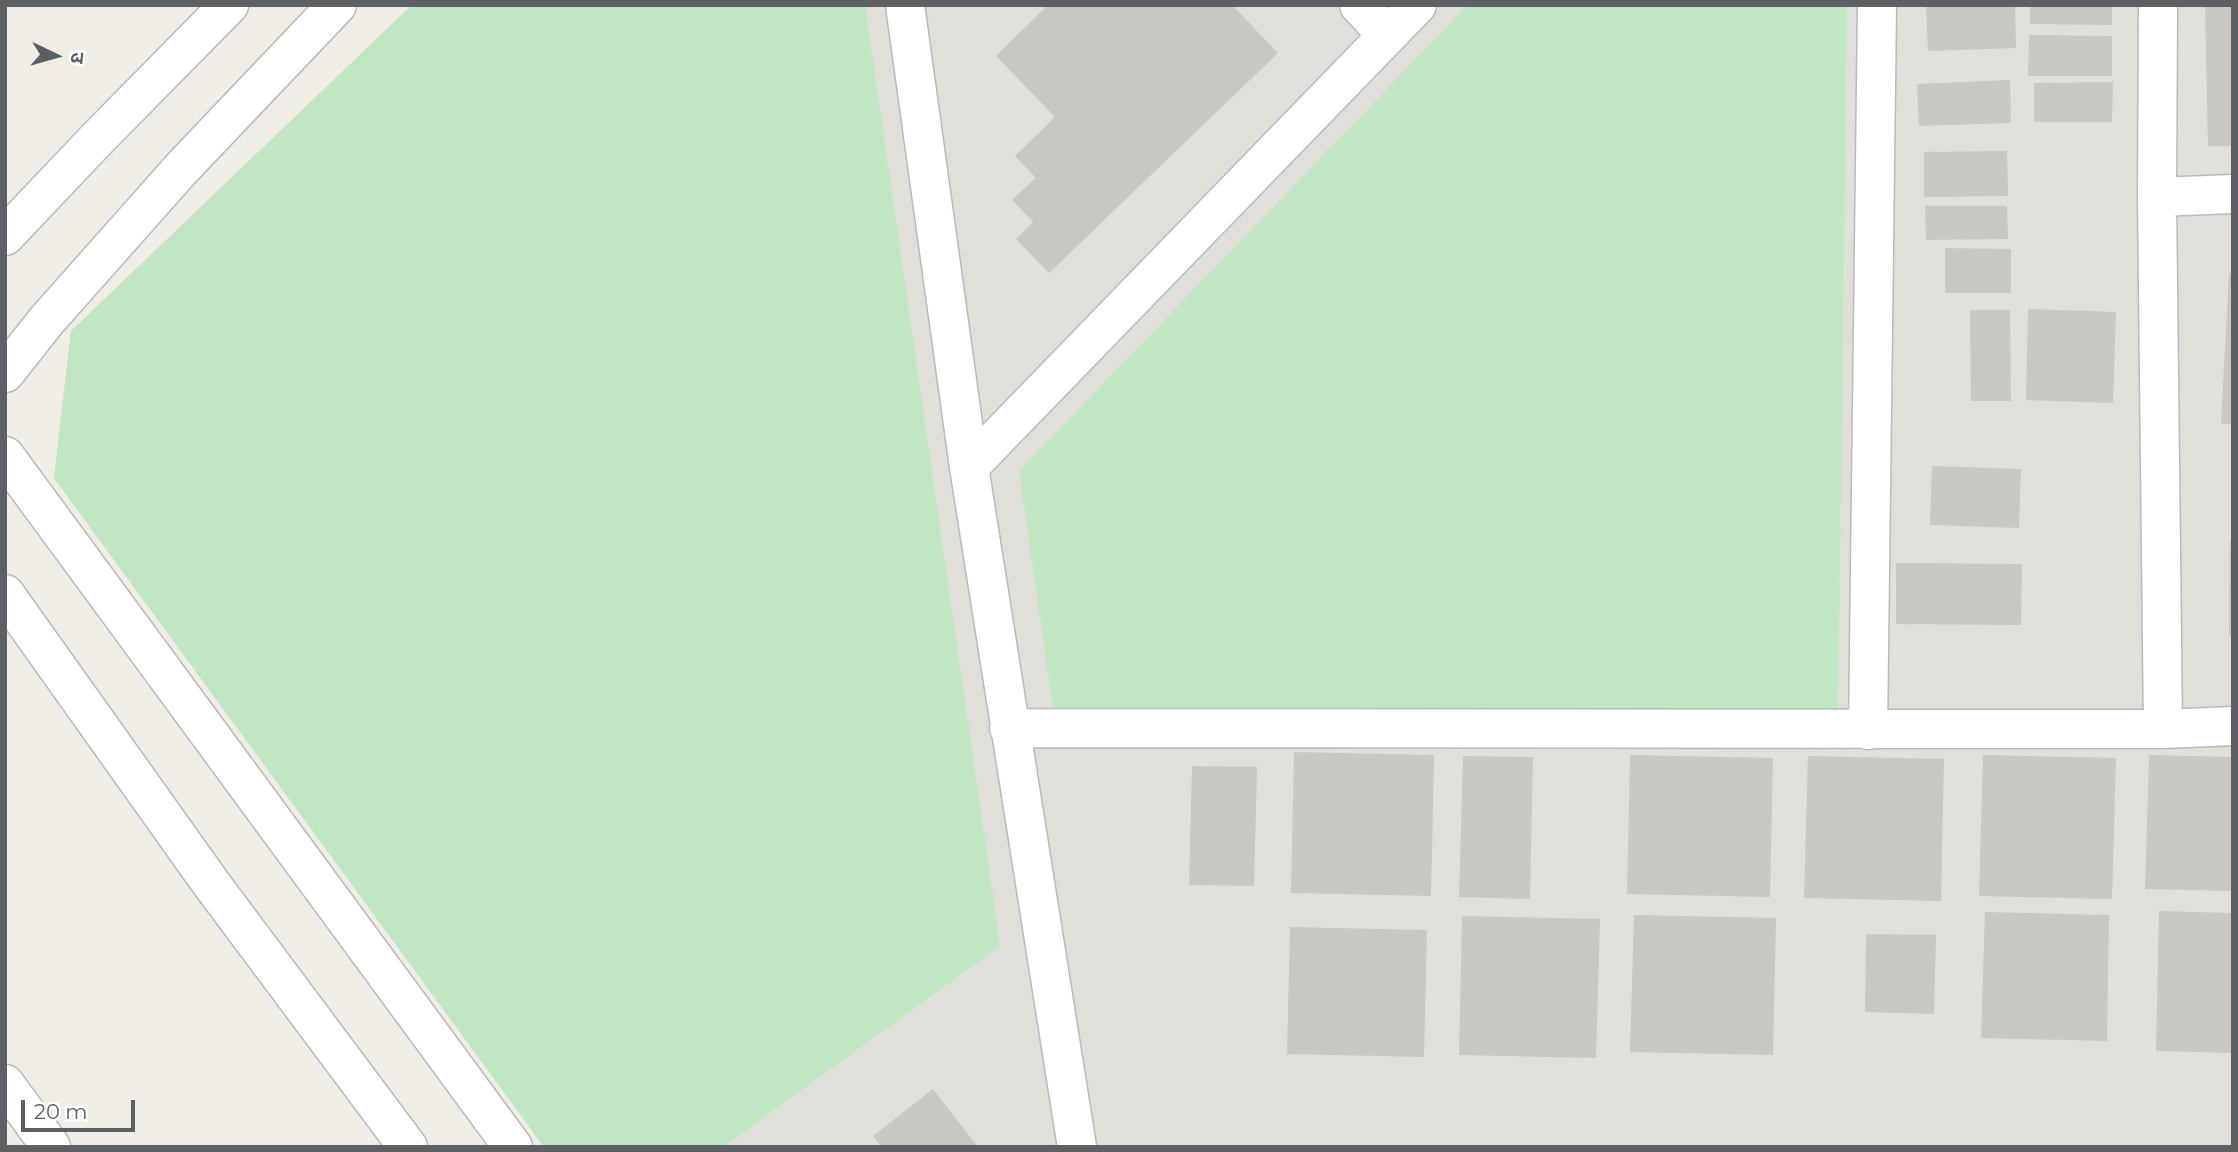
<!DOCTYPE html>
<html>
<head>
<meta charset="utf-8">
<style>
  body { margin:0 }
  #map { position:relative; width:2238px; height:1152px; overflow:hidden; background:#efede5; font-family:Montserrat,"Noto Sans Devanagari",sans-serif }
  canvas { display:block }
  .frame { position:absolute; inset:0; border:7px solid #5c6065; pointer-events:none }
  .north { position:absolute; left:21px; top:21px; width:70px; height:70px; -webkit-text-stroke:5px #fff; paint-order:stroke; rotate:95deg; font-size:19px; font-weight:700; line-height:28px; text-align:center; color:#5c6065 }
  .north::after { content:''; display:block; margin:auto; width:24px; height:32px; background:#5c6065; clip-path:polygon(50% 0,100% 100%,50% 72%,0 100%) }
  .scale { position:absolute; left:21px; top:1100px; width:114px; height:32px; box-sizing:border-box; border:4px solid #5c6065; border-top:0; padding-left:9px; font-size:21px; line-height:24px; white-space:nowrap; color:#5c6065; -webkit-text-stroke:5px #fff; paint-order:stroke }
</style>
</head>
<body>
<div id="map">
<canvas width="2238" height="1152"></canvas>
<div class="frame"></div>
<div class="north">उ</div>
<div class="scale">20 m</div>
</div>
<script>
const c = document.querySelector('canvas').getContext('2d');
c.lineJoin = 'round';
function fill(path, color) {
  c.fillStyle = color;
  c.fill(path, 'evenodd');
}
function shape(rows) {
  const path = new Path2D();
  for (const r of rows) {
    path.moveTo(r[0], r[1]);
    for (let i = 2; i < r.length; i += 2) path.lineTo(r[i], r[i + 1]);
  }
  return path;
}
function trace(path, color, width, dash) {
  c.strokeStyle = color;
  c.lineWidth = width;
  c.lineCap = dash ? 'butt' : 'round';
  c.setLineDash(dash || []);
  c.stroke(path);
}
const industrial = shape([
  [412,5,2233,5,2233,1147,544,1147,54,478,71,331]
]);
const green = shape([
  [412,5,865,5,1000,946,723,1147,544,1147,54,478,71,331],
  [1468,5,1847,5,1838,710,1053,709,1019,471]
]);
const building = shape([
  [1048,5,1232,5,1278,53,1049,273,1016,239,1033,222,1012,200,1036,178,1015,156,1055,117,996,56],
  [1926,5,2015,5,2016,48,1928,51],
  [2030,5,2112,5,2112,25,2030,24],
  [2205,5,2233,5,2233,146,2208,146],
  [2029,35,2112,36,2112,76,2028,76],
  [2010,80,2011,123,1919,126,1917,84],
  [2113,82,2112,122,2034,122,2034,83],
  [2007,151,2008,196,1924,197,1924,152],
  [1925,206,2007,206,2008,239,1926,240],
  [1945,248,2011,249,2011,293,1945,293],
  [2229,273,2233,274,2233,424,2221,424],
  [2028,309,2116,312,2113,403,2026,400],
  [1970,310,2010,310,2011,401,1971,401],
  [1932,466,2021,469,2019,528,1930,525],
  [2230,540,2233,540,2233,635,2229,635],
  [1896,563,2022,564,2021,625,1896,624],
  [1294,752,1434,755,1431,896,1291,893],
  [1630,755,1773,758,1770,897,1627,894],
  [1983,755,2116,758,2112,899,1979,896],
  [2149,755,2233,757,2233,891,2145,889],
  [1463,756,1533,757,1530,899,1459,897],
  [1808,756,1944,759,1941,901,1804,898],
  [1192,766,1257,767,1254,886,1189,885],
  [2159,911,2233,913,2233,1053,2156,1051],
  [1985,912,2109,915,2107,1041,1981,1038],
  [1634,915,1776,918,1773,1055,1630,1052],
  [1462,916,1600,919,1596,1058,1459,1055],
  [1290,927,1427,930,1424,1057,1287,1054],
  [1866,934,1936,935,1934,1014,1865,1012],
  [933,1089,978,1147,882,1147,873,1136]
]);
const minor = shape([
  [905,5,969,467,1077,1147],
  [1359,5,1387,35],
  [2158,5,2157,197,2163,729],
  [2157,197,2233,194],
  [5,236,96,140,229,5],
  [5,373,47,320,181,169,337,5],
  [5,456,513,1147],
  [969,467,1417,5],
  [5,594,210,882,408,1147],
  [1009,728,2163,729,2233,726],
  [1868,730,1877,5],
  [5,1084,51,1147]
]);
fill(industrial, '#e0dfd9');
fill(green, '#c1e6c2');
fill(building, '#cac8c2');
trace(minor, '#b7babf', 41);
trace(minor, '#fff', 38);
</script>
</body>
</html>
